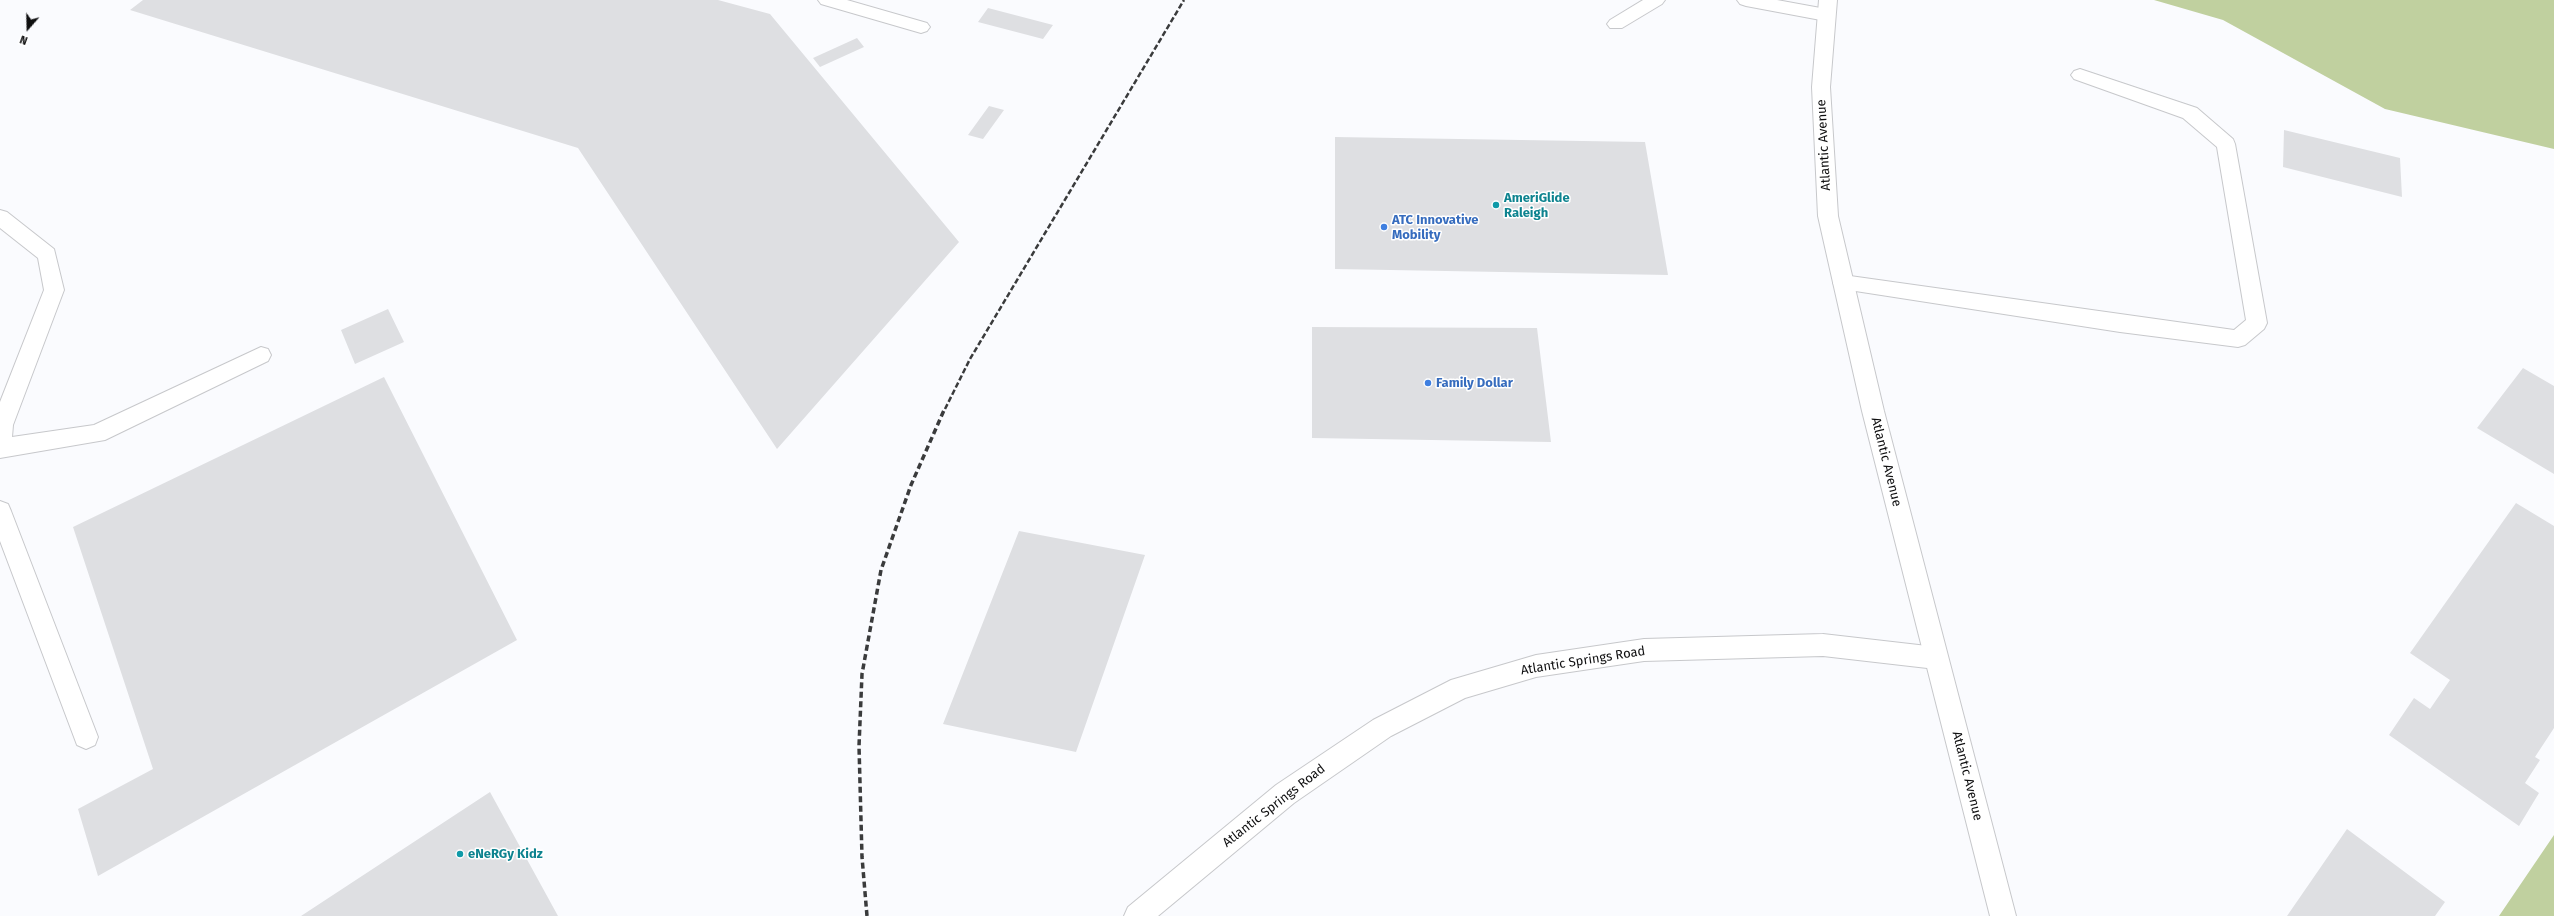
<!DOCTYPE html>
<html>
<head>
<meta charset="utf-8">
<style>
  body { margin:0 }
  #map { position:relative; width:2554px; height:916px; overflow:hidden; background:#fafbfe; font-family:"Fira Sans",sans-serif }
  canvas { display:block }
  .north { position:absolute; left:8px; top:8px; width:40px; height:40px; -webkit-text-stroke:3px #fff; paint-order:stroke; rotate:200deg; font-size:11px; font-weight:700; line-height:16px; text-align:center; color:#0f0f10 }
  .north::after { content:''; display:block; margin:auto; width:14px; height:18px; background:#0f0f10; clip-path:polygon(50% 0,100% 100%,50% 72%,0 100%) }
</style>
</head>
<body>
<div id="map">
<canvas width="2554" height="916"></canvas>
<div class="north">N</div>
</div>
<script>
const c = document.querySelector('canvas').getContext('2d');
c.lineJoin = 'round';
function fill(path, color) {
  c.fillStyle = color;
  c.fill(path, 'evenodd');
}
function shape(rows) {
  const path = new Path2D();
  for (const r of rows) {
    path.moveTo(r[0], r[1]);
    for (let i = 2; i < r.length; i += 2) path.lineTo(r[i], r[i + 1]);
  }
  return path;
}
function trace(path, color, width, dash) {
  c.strokeStyle = color;
  c.lineWidth = width;
  c.lineCap = dash ? 'butt' : 'round';
  c.setLineDash(dash || []);
  c.stroke(path);
}
function drawText(font, color, halo, rows, align = 'center') {
  c.font = font + ' "Fira Sans",sans-serif';
  c.lineWidth = 3;
  c.setLineDash([]);
  c.textBaseline = 'middle';
  c.strokeStyle = halo;
  c.fillStyle = color;
  for (const [text, x, y, turn = 0] of rows) {
    c.save();
    c.translate(x, y);
    c.rotate((+turn || 0) * Math.PI / 180);
    c.textAlign = isNaN(turn) ? turn : align;
    if (halo) c.strokeText(text, 0, 0);
    c.fillText(text, 0, 0);
    c.restore();
  }
}
const forest = shape([
  [2154,0,2554,0,2554,149,2385,109,2223,20],
  [2554,835,2554,916,2499,916]
]);
const building = shape([
  [143,0,718,0,770,14,959,242,777,449,578,148,130,10],
  [988,8,1053,25,1043,39,978,22],
  [857,38,864,47,820,67,813,58],
  [989,106,1004,110,983,139,968,135],
  [2284,130,2400,158,2402,197,2283,167],
  [1335,137,1645,142,1668,275,1335,269],
  [388,309,404,342,355,364,341,330],
  [1312,327,1537,328,1551,442,1312,438],
  [2523,368,2554,386,2554,474,2477,428],
  [384,377,517,640,98,876,78,809,153,769,73,527],
  [2516,503,2554,526,2554,728,2535,757,2540,760,2525,783,2539,793,2519,826,2389,735,2414,698,2430,709,2450,680,2410,653],
  [1019,531,1145,555,1076,752,943,724],
  [490,792,558,916,301,916],
  [2347,829,2445,902,2435,916,2287,916]
]);
const lane = shape([
  [818,0,847,0,927,23,930,27,927,31,921,33,821,4,818,0],
  [1643,0,1665,0,1662,4,1622,28,1610,28,1607,24,1610,20,1643,0],
  [1737,0,1777,0,1826,9,1832,11,1835,15,1832,19,1826,21,1746,6,1740,4,1737,0],
  [2080,69,2197,108,2233,139,2235,144,2267,323,2264,329,2245,345,2238,347,2120,332,1836,288,1833,283,1836,278,1843,275,2234,330,2246,320,2217,147,2183,118,2074,79,2071,75,2074,71,2080,69],
  [0,210,7,212,54,249,64,290,13,425,12,437,94,425,261,347,268,349,271,355,268,361,105,440,0,458,0,402,44,290,38,258,0,228,0,210],
  [0,501,8,504,11,511,98,737,95,745,86,749,77,745,74,737,0,541,0,501]
]);
const street = shape([
  [1823,634,1936,647,1945,650,1948,658,1945,666,1936,669,1823,656,1644,661,1536,677,1465,698,1391,736,1294,803,1158,916,1124,916,1128,907,1276,785,1373,720,1451,680,1536,655,1644,639,1823,634]
]);
const secondary = shape([
  [1819,0,1837,0,1830,87,1838,216,1884,411,2016,916,1990,916,1862,411,1818,216,1812,87,1819,0]
]);
const railFar1 = shape([
  [945,409,970,359,1184,0]
]);
const rail = shape([
  [867,916,862,857,859,746,862,674,881,570,911,485,945,408]
]);
const markers = [
  [1496,205,4,"#0f9aa8"],
  [1384,227,4,"#3f7fe0"],
  [1428,383,4,"#3f7fe0"],
  [460,854,4,"#0f9aa8"]
];
const streetNames = [
  ["Atlantic Avenue",1824,145,-93],
  ["Atlantic Avenue",1886,462,76],
  ["Atlantic Springs Road",1583,661,-9],
  ["Atlantic Avenue",1967,776,76],
  ["Atlantic Springs Road",1274,806,-38]
];
const cultureNames = [
  ["AmeriGlide",1504,198],
  ["Raleigh",1504,213],
  ["eNeRGy Kidz",468,854]
];
const shopNames = [
  ["ATC Innovative",1392,220],
  ["Mobility",1392,235],
  ["Family Dollar",1436,383]
];
fill(forest, '#c0d09f');
fill(building, '#dedfe2');
trace(lane, '#c7c8cb', 2);
trace(street, '#c7c8cb', 2);
trace(secondary, '#c7c8cb', 2);
fill(lane, '#fff');
fill(street, '#fff');
fill(secondary, '#fff');
trace(railFar1, '#3a3b3c', 2.5, [5.5, 2.5]);
trace(rail, '#3a3b3c', 3.5, [6, 3.5]);
for (const [x, y, r, color] of markers) {
  const dot = new Path2D();
  dot.arc(x, y, r, 0, 2 * Math.PI);
  c.fillStyle = color;
  c.fill(dot);
  trace(dot, '#fff', 1.5);
}
drawText('13px', '#0f0f10', '#fff', streetNames);
drawText('bold 13px', '#0d838f', '#fff', cultureNames, 'left');
drawText('bold 13px', '#366cbe', '#fff', shopNames, 'left');
</script>
</body>
</html>
